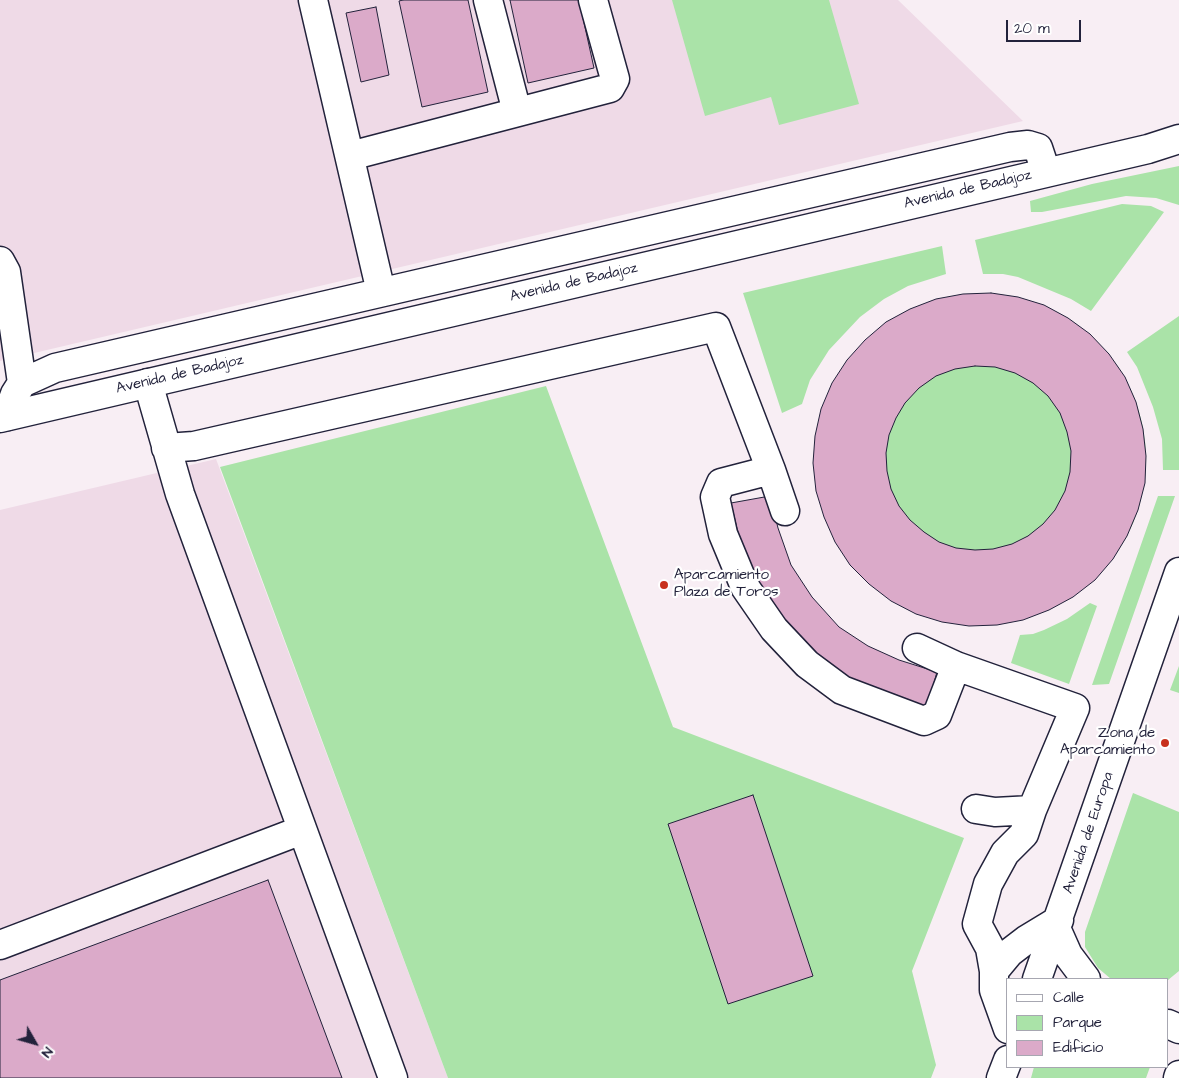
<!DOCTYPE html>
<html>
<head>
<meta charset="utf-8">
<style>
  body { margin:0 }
  #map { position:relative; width:1179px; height:1078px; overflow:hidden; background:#f8eef4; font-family:"Architects Daughter",sans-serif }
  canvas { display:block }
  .legend { position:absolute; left:1006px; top:978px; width:162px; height:90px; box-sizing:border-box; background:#fff; border:1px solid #a7a7b1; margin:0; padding:6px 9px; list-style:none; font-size:15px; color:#22223b }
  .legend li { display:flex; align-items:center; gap:10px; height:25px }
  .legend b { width:25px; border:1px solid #a7a7b1 }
  .north { position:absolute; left:10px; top:1018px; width:50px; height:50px; -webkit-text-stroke:4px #fff; paint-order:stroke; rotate:128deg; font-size:14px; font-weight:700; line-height:20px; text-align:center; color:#22223b }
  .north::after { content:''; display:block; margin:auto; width:18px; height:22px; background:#22223b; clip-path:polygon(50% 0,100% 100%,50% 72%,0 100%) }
  .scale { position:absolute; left:1006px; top:20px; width:75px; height:22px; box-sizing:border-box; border:2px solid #22223b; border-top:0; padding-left:6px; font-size:15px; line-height:18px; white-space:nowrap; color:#22223b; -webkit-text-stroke:4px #fff; paint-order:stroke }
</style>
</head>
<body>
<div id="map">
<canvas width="1179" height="1078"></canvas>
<ul class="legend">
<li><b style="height:6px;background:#fff"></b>Calle</li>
<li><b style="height:14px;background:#aae3a8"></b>Parque</li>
<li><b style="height:14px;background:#dbaac9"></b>Edificio</li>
</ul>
<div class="north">N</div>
<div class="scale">20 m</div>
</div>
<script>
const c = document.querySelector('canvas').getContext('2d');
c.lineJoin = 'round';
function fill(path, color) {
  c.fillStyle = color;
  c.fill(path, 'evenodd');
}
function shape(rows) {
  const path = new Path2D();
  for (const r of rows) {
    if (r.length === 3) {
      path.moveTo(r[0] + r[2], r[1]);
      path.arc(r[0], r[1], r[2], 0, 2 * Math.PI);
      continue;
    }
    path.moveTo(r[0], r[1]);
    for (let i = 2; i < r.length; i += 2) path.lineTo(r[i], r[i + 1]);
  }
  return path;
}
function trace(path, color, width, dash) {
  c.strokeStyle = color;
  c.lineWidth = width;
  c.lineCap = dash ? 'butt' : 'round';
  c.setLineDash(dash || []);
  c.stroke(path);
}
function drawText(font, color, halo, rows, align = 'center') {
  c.font = font + ' "Architects Daughter",sans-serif';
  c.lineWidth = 4.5;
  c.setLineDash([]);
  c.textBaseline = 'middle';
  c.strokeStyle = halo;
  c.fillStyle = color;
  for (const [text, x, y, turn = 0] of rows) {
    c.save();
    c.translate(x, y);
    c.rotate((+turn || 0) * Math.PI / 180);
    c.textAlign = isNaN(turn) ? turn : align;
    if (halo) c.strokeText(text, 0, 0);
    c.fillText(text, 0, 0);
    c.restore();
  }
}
const built = shape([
  [0,0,898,0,1023,121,0,361],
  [216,459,448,1078,0,1078,0,510]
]);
const green = shape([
  [672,0,829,0,859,104,779,125,771,97,705,116],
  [1179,166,1179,205,1156,198,1126,196,1042,212,1031,212,1030,201,1092,184],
  [1122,204,1151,206,1164,212,1091,311,1071,299,1018,277,1003,274,983,274,975,240],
  [942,246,946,274,908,286,884,299,860,317,829,350,810,380,802,404,782,413,743,293],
  [981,459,165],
  [1179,316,1179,470,1163,470,1162,439,1153,407,1137,367,1127,352],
  [546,386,673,727,964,838,912,971,936,1065,931,1078,448,1078,220,467],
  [1158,496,1175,496,1109,684,1092,685],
  [1090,603,1097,606,1069,684,1011,663,1020,635,1033,634,1044,630,1067,619],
  [1179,666,1179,693,1170,690],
  [1133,793,1179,812,1179,971,1168,980,1111,979,1098,968,1085,947,1085,932],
  [1034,1067,1150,1067,1146,1078,1031,1078]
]);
const building = shape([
  [403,0,468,0,488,92,422,107,399,1,403,0],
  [510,0,579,0,594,68,528,83,510,0],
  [376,7,389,75,361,82,346,13,376,7],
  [991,293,1018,297,1044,305,1068,318,1090,334,1109,354,1125,377,1136,402,1143,429,1146,456,1145,483,1138,510,1127,536,1113,559,1095,580,1073,597,1049,610,1023,620,997,625,969,626,942,622,916,614,891,601,869,584,850,565,835,542,824,517,816,491,813,463,815,436,821,409,832,383,847,360,865,340,886,322,910,309,936,299,963,294,991,293],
  [975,366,995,367,1015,373,1033,383,1048,396,1060,413,1067,432,1071,451,1070,472,1065,491,1055,510,1043,524,1028,536,1012,544,993,549,975,550,956,548,939,542,924,532,910,520,899,506,891,489,887,471,886,453,889,435,896,418,905,403,919,388,936,376,955,369,975,366],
  [770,496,778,528,791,565,812,597,839,627,868,646,899,660,937,672,927,708,848,678,812,654,781,619,755,580,739,537,731,503,770,496],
  [753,795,813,976,728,1004,668,824,753,795],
  [268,880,342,1078,0,1078,0,980,268,880]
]);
const minor = shape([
  [313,0,381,292],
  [488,0,517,112],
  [350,156,610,88,615,79,593,0],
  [0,261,6,272,22,383],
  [148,383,180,494,393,1078],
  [7,416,15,394,22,383,55,368,1010,147,1028,145,1038,148,1046,172],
  [166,448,194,446,716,327,771,470,721,483,715,497,723,534,745,587,774,629,807,664,842,690,924,721,937,715,956,666],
  [771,470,785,511],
  [917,648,956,666,1075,708,1032,810,1024,834,1005,853,988,884,977,924,990,948,994,971],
  [976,809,995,812,1032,810],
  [1056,928,1068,955,1086,979],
  [0,945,302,830],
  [1037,979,1179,572],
  [1168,1024,1179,1029],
  [1008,1029,994,990,994,971,1009,953,1026,940,1059,920],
  [1001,1078,1008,1060],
  [1178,1078,1179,1075]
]);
const major = shape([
  [0,418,1148,149,1179,139]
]);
const markers = [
  [664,585,5,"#c8321e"],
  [1165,743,5,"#c8321e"]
];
const streetNames = [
  ["Avenida de Badajoz",968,190,-13],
  ["Avenida de Badajoz",574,283,-13],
  ["Avenida de Badajoz",180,375,-13],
  ["Avenida de Europa",1089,833,-71]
];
const poiNames = [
  ["Aparcamiento",674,576],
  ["Plaza de Toros",674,593],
  ["Zona de",1155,734,"right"],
  ["Aparcamiento",1155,751,"right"]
];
fill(built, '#efdae7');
fill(green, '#aae3a8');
fill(building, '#dbaac9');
trace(building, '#22223b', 1);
trace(minor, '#22223b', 31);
trace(major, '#22223b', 31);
trace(minor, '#fff', 28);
trace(major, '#fff', 28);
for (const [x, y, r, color] of markers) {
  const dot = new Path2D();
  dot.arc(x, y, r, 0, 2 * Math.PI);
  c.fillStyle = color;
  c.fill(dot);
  trace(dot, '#fff', 2);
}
drawText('15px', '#22223b', '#fff', streetNames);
drawText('15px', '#22223b', '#fff', poiNames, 'left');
</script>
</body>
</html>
